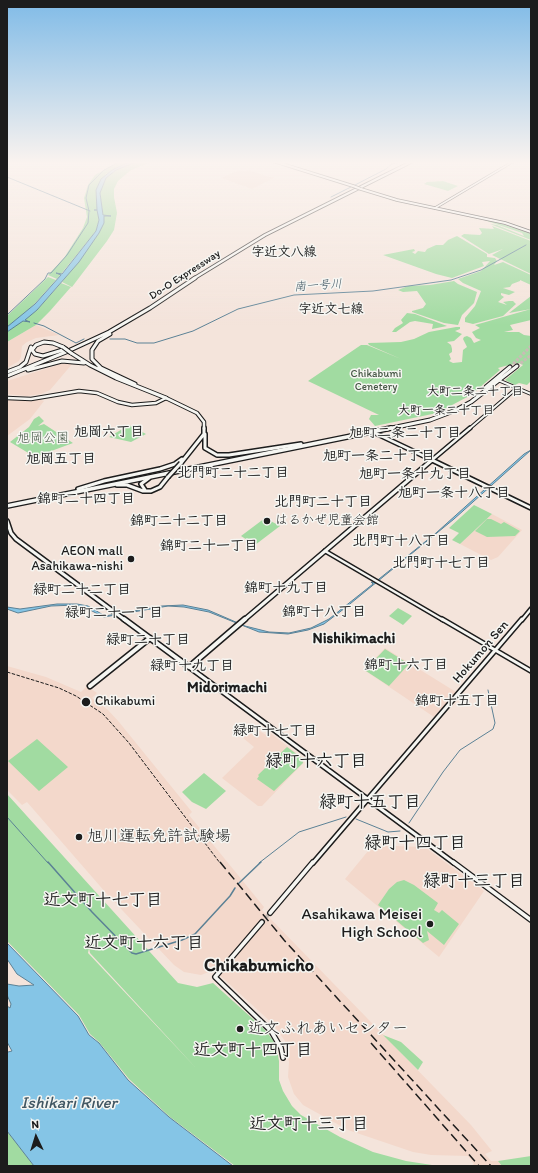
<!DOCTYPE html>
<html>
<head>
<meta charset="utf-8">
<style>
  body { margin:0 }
  #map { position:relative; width:538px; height:1173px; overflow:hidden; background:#f4e4db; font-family:Itim,sans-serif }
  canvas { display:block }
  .frame { position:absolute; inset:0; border:8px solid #1c1c1c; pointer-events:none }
  .north { position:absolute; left:16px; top:1117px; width:40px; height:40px; -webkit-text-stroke:3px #f6f6f2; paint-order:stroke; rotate:356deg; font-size:11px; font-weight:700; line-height:16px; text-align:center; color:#1c1c1c }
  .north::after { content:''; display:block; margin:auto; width:14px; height:18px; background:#1c1c1c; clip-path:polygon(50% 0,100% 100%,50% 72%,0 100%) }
</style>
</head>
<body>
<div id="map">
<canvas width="538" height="1173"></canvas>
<div class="frame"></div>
<div class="north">N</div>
</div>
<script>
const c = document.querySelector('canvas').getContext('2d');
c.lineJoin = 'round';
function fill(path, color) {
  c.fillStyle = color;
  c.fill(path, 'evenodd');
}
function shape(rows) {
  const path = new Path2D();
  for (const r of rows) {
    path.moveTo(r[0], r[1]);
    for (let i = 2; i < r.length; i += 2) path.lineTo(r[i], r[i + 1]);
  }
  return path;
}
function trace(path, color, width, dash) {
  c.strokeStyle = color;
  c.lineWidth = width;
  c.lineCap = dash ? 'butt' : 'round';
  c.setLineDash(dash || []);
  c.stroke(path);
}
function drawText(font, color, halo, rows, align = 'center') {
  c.font = font + ' Itim,"Klee One",sans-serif';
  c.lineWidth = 3;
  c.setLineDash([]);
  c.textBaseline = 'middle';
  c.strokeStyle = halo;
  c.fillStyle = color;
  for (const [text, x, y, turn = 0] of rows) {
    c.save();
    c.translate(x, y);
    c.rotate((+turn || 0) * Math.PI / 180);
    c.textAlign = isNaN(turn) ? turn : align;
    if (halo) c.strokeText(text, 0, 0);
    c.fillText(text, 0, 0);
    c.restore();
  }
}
const built = shape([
  [239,170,243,171,247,170,274,178,252,189,221,178],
  [36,325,59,335,36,338,27,342,22,346,21,357,19,361,7,368,7,342],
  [73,363,50,390,41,394,27,396,7,394,7,381,61,364],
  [7,400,41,400,44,401,30,419,7,436],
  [492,514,522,530,498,557,491,560,460,544],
  [385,648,456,692,434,717,364,670],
  [7,666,46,677,81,692,87,686,97,693,92,698,108,710,119,722,192,812,189,815,264,907,262,910,471,1125,492,1151,485,1154,491,1161,498,1161,502,1166,471,1166,474,1164,468,1156,431,1155,413,1152,348,1130,303,1105,294,1094,288,1077,289,1062,285,1041,273,1024,214,970,201,975,184,972,174,965,106,893,27,802,22,805,7,790],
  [253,727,266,735,269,732,304,759,305,761,262,806,258,806,222,778,254,747,243,738],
  [373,845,420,847,422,845,484,891,439,957,345,879]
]);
const green = shape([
  [120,161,133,161,112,170,106,174,96,195,99,220,96,231,57,279,48,275,64,258,83,228,87,217,84,198,88,185,95,175],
  [139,161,154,161,131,170,118,181,114,189,114,197,117,213,114,230,107,241,72,287,62,282,99,233,104,220,100,193,106,178,116,170],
  [443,181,458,186,448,191,424,184,427,182],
  [484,220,499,223,529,233,531,234,531,240,490,224,497,225,524,236,522,233],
  [492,226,531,241,531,274,492,255,503,249,489,254,461,236,464,234,480,235,482,233,479,228,494,229],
  [457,236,487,254,487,257,495,258,497,261,494,265,503,262,531,275,531,285,520,280,520,281,512,284,510,287,503,288,515,292,509,295,501,293,501,295,504,297,498,302,507,305,503,302,509,301,513,301,516,304,503,316,473,324,465,322,465,318,475,306,481,291,463,283,458,279,481,271,490,261,482,262,484,266,452,278,436,274,383,255,414,249,415,251,412,252,415,254,418,251,425,252,427,249,436,245,443,245,448,240],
  [48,277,56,280,28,311,7,327,7,316],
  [454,281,458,284,477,292,474,303,462,315,458,325,444,323,412,312,412,311,423,308,426,304,417,291,403,292,398,290,408,286,430,285],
  [61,283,71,287,50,311,36,325,7,342,7,332,37,310],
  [531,296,531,320,510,325,513,330,504,332,519,332,524,335,531,336,531,381,527,385,519,383,515,385,505,380,523,365,519,363,505,366,498,368,500,370,471,395,437,413,375,426,369,419,371,415,379,415,308,381,361,345,367,345,401,359,369,345,368,343,401,342,414,339,429,332,456,327,460,327,460,329,455,331,462,334,454,341,447,342,451,345,452,349,452,352,449,354,451,359,449,361,453,363,462,362,463,350,467,347,463,339,464,337,467,336,471,338,474,343,481,340,476,338,472,332,480,328,475,325,531,309,509,313],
  [407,313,415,314,447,326,432,329,433,324,415,321,410,322,396,332,392,332,395,328,403,323,401,320],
  [39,416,44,421,38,426,44,424,73,443,35,457,10,442,29,427,34,419],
  [129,425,146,434,131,442,109,437],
  [474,505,492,514,460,544,452,540,459,533,449,528],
  [265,518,280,526,255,545,241,536],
  [487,519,491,519,501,524,504,522,520,531,515,536,487,537,475,531],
  [398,608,412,616,403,625,389,616],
  [385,649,409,664,389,686,366,671,366,669],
  [37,739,68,767,39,791,8,761],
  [287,747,302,758,303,763,274,791,257,779,259,776,258,775],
  [204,773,226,791,206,809,192,802,182,792],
  [7,794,178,983,197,987,213,983,264,1029,273,1040,277,1050,279,1061,279,1080,283,1091,292,1106,301,1115,340,1137,373,1152,406,1161,432,1165,471,1165,471,1166,235,1166,170,1117,129,1079,99,1042,90,1034,79,1015,7,941],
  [89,948,90,953,196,1068,88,953],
  [404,880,414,885,438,903,434,910,439,913,442,910,459,924,444,945,427,931,429,940,423,943,378,905,389,889,397,882],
  [383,1035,401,1042,423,1062,418,1070],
  [7,1131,34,1166,7,1166],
  [531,1156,531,1166,502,1166,498,1161]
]);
const water = shape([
  [133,161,139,161,116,170,106,178,100,193,103,215,111,216,104,216,104,223,99,233,79,262,37,310,25,320,30,322,23,321,7,332,7,327,35,304,61,275,56,273,62,274,96,231,99,220,97,210,94,210,97,210,96,190,101,179,112,170,127,163,124,162,128,163,133,161],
  [531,450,454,519,345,608,324,624,308,630,288,634,259,632,209,612,184,607,168,606,104,617,86,608,76,605,51,606,18,613,7,609,7,607,20,609,57,604,77,604,88,606,105,616,162,606,183,605,208,610,245,626,269,632,289,633,311,628,329,619,373,584,371,582,374,583,436,533,524,454,531,450],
  [7,943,78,1016,89,1035,99,1043,128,1080,169,1117,233,1166,34,1166,7,1131,7,1051,8,1052,12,1051,7,1042,7,1006,10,1008,11,1004,7,995,7,984,19,986,34,985,17,974,7,959,7,943]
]);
const streamFar1 = shape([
  [7,177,90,211],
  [355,185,386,169,392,164,404,161],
  [331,197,351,187],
  [7,315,45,279,48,273,51,273,67,255,88,223,89,211,86,198,89,185,104,170,121,161],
  [34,323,44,326,76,343,84,339],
  [110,339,125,339,137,343,154,343,193,331,238,309,294,295,373,291,451,280,481,270,526,245],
  [7,817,48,863],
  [356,819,388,832,400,831],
  [409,823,443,772,460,750,493,729,495,723,488,690],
  [259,863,299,832,346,817]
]);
const stream = shape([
  [48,862,92,912,132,953,136,954,182,940,195,934,230,896,235,888],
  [238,884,261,862]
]);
const minorTunnel = shape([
  [262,922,270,913]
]);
const highwayTunnel = shape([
  [517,366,531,355],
  [510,367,531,346]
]);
const minorFar4 = shape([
  [435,208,514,161]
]);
const minorFar3 = shape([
  [498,380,531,394],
  [469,429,517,388]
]);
const minorFar2 = shape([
  [373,432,432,460,470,428],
  [325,551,443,620],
  [522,620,531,609]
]);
const minorFar1 = shape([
  [442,619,531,671],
  [189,667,454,863],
  [313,863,522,619]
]);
const minor = shape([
  [453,862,531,920],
  [270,913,313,862],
  [262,922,215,977,271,1031,281,1048,283,1058]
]);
const majorFar3 = shape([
  [273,161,353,186],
  [361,189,397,200,505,223,531,232]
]);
const majorFar2 = shape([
  [7,398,31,399,79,391,97,393,118,402,132,405,156,403,166,398,197,413,204,422,204,429]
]);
const majorFar1 = shape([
  [205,434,205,448,217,455,229,455,301,444],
  [181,463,204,434,204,428],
  [117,485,127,485,143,491,151,491,160,487,168,477],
  [78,489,104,481,160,469,175,464,182,459],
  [145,490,141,484,149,478],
  [7,521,11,533,16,539,125,620],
  [244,620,432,460,531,508]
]);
const major = shape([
  [124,619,189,667,245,619],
  [90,686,150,638]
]);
const highwayFar2 = shape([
  [193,279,265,235,413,161]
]);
const highwayFar1 = shape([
  [63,347,53,343,44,342,36,345,32,350,35,354,43,356,66,349],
  [71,353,90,365,116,378,166,398],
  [99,367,135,384],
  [101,368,92,359,92,350,98,341,110,334],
  [28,370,62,361,84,363],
  [7,372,20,367,26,362,31,347],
  [7,376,66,352,109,332,150,308,195,278],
  [486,387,510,367],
  [387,429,430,420,456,410,471,402,517,366]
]);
const highway = shape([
  [7,506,391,428]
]);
const railFar1 = shape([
  [7,672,59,688,76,696,103,714,129,743,220,863]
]);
const rail = shape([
  [220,862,284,940,491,1166],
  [371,1043,479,1166]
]);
const majorBridgeFar1 = shape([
  [353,186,361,189]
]);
const majorBridge = shape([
  [168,477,181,463]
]);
const highwayBridge = shape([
  [63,347,71,353]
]);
const markers = [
  [267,521,4,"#1c1c1c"],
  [131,559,4,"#1c1c1c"],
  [86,702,5,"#1c1c1c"],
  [79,837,4,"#1c1c1c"],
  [430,924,4,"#1c1c1c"],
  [240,1029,4,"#1c1c1c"]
];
const farStreetnames = [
  ["Do-O Expressway",185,275,-33]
];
const farParknames = [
  ["Chikabumi",376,374],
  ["Cenetery",376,387]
];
const farWaternames = [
  ["南一号川",318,286,-4]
];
const farNeighbourhoodnames = [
  ["大町二条二十丁目",475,392],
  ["大町一条二十丁目",446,411]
];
const farQuarternames = [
  ["字近文八線",284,253],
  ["字近文七線",331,310]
];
const parkNames = [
  ["旭岡公園",43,439]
];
const poiNames = [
  ["はるかぜ児童会館",275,521],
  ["AEON mall",123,552,"right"],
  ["Asahikawa-nishi",123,567,"right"],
  ["Chikabumi",95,702]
];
const streetNames = [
  ["Hokumon Sen",481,652,-49]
];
const neighbourhoodNames = [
  ["旭岡六丁目",109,432],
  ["旭町二条二十丁目",405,433],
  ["旭町一条二十丁目",379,456],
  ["旭岡五丁目",61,459],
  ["北門町二十二丁目",233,473],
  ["旭町一条十九丁目",415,474],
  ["旭町一条十八丁目",454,493],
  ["錦町二十四丁目",86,499],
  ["北門町二十丁目",323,502],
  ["錦町二十二丁目",179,521],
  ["北門町十八丁目",401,541],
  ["錦町二十一丁目",209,546],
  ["北門町十七丁目",441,563],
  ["錦町十九丁目",286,588],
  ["緑町二十二丁目",82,590],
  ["錦町十八丁目",324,612],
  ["緑町二十一丁目",114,613],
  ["緑町二十丁目",148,640],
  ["錦町十六丁目",406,665],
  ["緑町十九丁目",192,666],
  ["錦町十五丁目",457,701],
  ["緑町十七丁目",275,731]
];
const quarterNames = [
  ["Nishikimachi",354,639],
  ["Midorimachi",227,688]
];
const nearPoinames = [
  ["旭川運転免許試験場",87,837],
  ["Asahikawa Meisei",422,915,"right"],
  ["High School",422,933,"right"],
  ["近文ふれあいセンター",248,1029]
];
const nearNeighbourhoodnames = [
  ["緑町十六丁目",316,762],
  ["緑町十五丁目",370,803],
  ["緑町十四丁目",415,844],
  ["緑町十三丁目",474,882],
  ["近文町十七丁目",103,901],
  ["近文町十六丁目",144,944],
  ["近文町十四丁目",253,1051],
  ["近文町十三丁目",309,1125]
];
const nearWaternames = [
  ["Ishikari River",69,1104]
];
const nearQuarternames = [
  ["Chikabumicho",259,966]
];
fill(built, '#f3d8cb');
fill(green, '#a1dba1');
fill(water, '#85c5e6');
trace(water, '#5b8195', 1);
trace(streamFar1, '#5b8195', 1);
trace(stream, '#5b8195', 1.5);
trace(minorTunnel, '#c9bcb5', 3.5, [3.5, 2]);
trace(highwayTunnel, '#c9bcb5', 3, [3, 1.5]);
trace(minorFar4, '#1c1c1c', 3);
trace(minorFar3, '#1c1c1c', 4);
trace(minorFar2, '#1c1c1c', 5.5);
trace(minorFar1, '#1c1c1c', 6);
trace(minor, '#1c1c1c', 6);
trace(majorFar3, '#1c1c1c', 3.5);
trace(majorFar2, '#1c1c1c', 4.5);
trace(majorFar1, '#1c1c1c', 6);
trace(major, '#1c1c1c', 7);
trace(highwayFar2, '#1c1c1c', 4);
trace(highwayFar1, '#1c1c1c', 5);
trace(highway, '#1c1c1c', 6);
trace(minorFar4, '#f6f6f2', 1.5);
trace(minorFar3, '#f6f6f2', 2);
trace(minorFar2, '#f6f6f2', 2.5);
trace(minorFar1, '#f6f6f2', 3);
trace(minor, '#f6f6f2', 3.5);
trace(majorFar3, '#f6f6f2', 2);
trace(majorFar2, '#f6f6f2', 2.5);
trace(majorFar1, '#f6f6f2', 3);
trace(major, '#f6f6f2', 4);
trace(highwayFar2, '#f6f6f2', 2.5);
trace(highwayFar1, '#f6f6f2', 3);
trace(highway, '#f6f6f2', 3.5);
trace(railFar1, '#1c1c1c', 1, [3.5, 1.5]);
trace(rail, '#1c1c1c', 1.5, [9, 4.5]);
trace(majorBridgeFar1, '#1c1c1c', 3.5, []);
trace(majorBridge, '#1c1c1c', 6, []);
trace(highwayBridge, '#1c1c1c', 5, []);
trace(majorBridgeFar1, '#f6f6f2', 2);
trace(majorBridge, '#f6f6f2', 3);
trace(highwayBridge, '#f6f6f2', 3);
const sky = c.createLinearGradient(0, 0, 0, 325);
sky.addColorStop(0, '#80bbe7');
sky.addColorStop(0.5, '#faf3ef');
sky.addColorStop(1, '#faf3ef00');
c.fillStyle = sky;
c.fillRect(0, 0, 538, 325);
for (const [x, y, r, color] of markers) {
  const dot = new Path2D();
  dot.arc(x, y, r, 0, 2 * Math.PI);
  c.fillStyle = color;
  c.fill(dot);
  trace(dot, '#f6f6f2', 1.5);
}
drawText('11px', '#1c1c1c', '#f6f6f2', farStreetnames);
drawText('11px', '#454', '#f6f6f2', farParknames);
drawText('italic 12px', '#415763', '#f6f6f2', farWaternames);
drawText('bold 12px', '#1c1c1c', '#f6f6f2', farNeighbourhoodnames);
drawText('bold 13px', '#1c1c1c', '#f6f6f2', farQuarternames);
drawText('13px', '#454', '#f6f6f2', parkNames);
drawText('13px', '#1c1c1c', '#f6f6f2', poiNames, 'left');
drawText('13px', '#1c1c1c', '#f6f6f2', streetNames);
drawText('bold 14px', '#1c1c1c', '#f6f6f2', neighbourhoodNames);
drawText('bold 15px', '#1c1c1c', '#f6f6f2', quarterNames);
drawText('16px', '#1c1c1c', '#f6f6f2', nearPoinames, 'left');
drawText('bold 17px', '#1c1c1c', '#f6f6f2', nearNeighbourhoodnames);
drawText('italic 17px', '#415763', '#f6f6f2', nearWaternames);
drawText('bold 18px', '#1c1c1c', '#f6f6f2', nearQuarternames);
</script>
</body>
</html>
